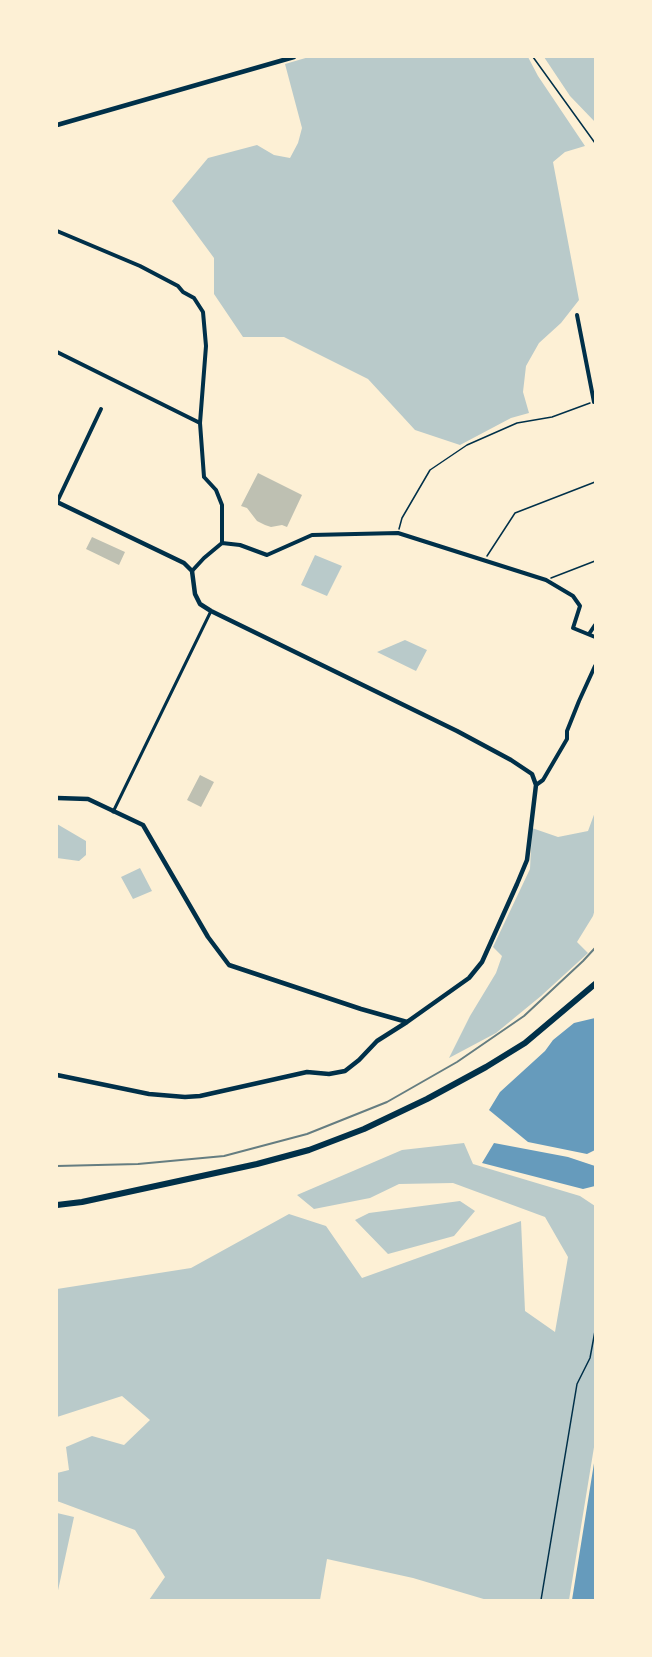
<!DOCTYPE html>
<html>
<head>
<meta charset="utf-8">
<style>
  body { margin:0 }
  #map { position:relative; width:652px; height:1657px; overflow:hidden; background:#fdf0d5; font-family:"Noto Serif",serif }
  canvas { display:block }
  .frame { position:absolute; inset:0; border:58px solid #fdf0d5; pointer-events:none }
</style>
</head>
<body>
<div id="map">
<canvas width="652" height="1657"></canvas>
<div class="frame"></div>
</div>
<script>
const c = document.querySelector('canvas').getContext('2d');
c.lineJoin = 'round';
function fill(path, color) {
  c.fillStyle = color;
  c.fill(path, 'evenodd');
}
function shape(rows) {
  const path = new Path2D();
  for (const r of rows) {
    path.moveTo(r[0], r[1]);
    for (let i = 2; i < r.length; i += 2) path.lineTo(r[i], r[i + 1]);
  }
  return path;
}
function trace(path, color, width, dash) {
  c.strokeStyle = color;
  c.lineWidth = width;
  c.lineCap = dash ? 'butt' : 'round';
  c.setLineDash(dash || []);
  c.stroke(path);
}
const green = shape([
  [309,57,528,57,538,76,585,146,565,152,553,162,579,300,561,323,539,343,526,366,523,392,529,413,511,418,460,445,415,430,368,379,284,337,243,337,214,294,214,258,172,201,208,158,257,145,274,155,290,158,298,143,302,128,285,64],
  [544,57,595,57,595,122,570,96],
  [315,555,342,566,327,596,301,585],
  [405,640,427,650,416,671,377,652],
  [595,812,595,909,593,916,577,942,588,953,541,996,496,1033,449,1058,470,1016,496,973,502,956,493,947,530,869,532,828,558,837,588,831],
  [57,824,86,841,86,855,79,861,57,858],
  [140,868,152,891,133,899,121,877],
  [464,1143,473,1164,580,1196,595,1206,595,1441,569,1600,487,1600,413,1578,327,1559,320,1600,149,1600,165,1577,135,1530,57,1501,57,1473,69,1470,66,1447,92,1436,124,1445,150,1420,122,1396,57,1417,57,1289,191,1268,289,1214,326,1226,362,1278,521,1221,525,1311,555,1332,568,1257,545,1217,453,1183,399,1184,370,1198,314,1209,297,1195,402,1150],
  [460,1201,475,1211,454,1236,388,1254,355,1220,369,1213],
  [57,1513,74,1517,57,1595]
]);
const water = shape([
  [595,1018,595,1150,587,1154,528,1142,489,1110,500,1092,545,1051,553,1040,574,1023],
  [494,1143,568,1157,595,1166,595,1186,583,1189,482,1163],
  [595,1457,595,1600,572,1600]
]);
const building = shape([
  [258,473,302,495,287,527,282,525,271,527,265,525,257,521,247,508,241,506],
  [92,537,125,552,119,565,86,549],
  [200,775,214,782,201,807,187,800]
]);
const path = shape([
  [533,57,595,143],
  [399,529,402,518,430,470,467,445,517,423,552,417,590,403],
  [487,556,515,513,595,482],
  [551,578,595,561],
  [541,1600,577,1384,590,1358,595,1331]
]);
const pedestrian = shape([
  [113,812,211,611]
]);
const minor = shape([
  [57,231,140,266,178,286,183,292,194,298,203,312,206,346,200,423,204,477,216,490,222,505,222,543],
  [577,315,594,402],
  [57,352,200,423],
  [57,502,101,409],
  [222,543,240,545,267,555,312,535,398,533,546,580,573,596,580,606,573,628,595,637],
  [192,571,204,558,222,543],
  [589,634,595,625],
  [536,785,543,780,567,739,567,731,579,701,595,666]
]);
const tertiary = shape([
  [57,125,294,57],
  [57,502,184,563,192,571,195,594,200,604,211,611,457,731,511,760,532,774,536,785,527,860,517,884,482,962,469,978,407,1022,361,1009,229,965,208,937,143,825,88,799,57,798],
  [57,1075,149,1094,185,1097,200,1096,307,1072,329,1074,345,1071,359,1060,377,1041,407,1022]
]);
const primary = shape([
  [57,1205,82,1202,257,1164,309,1150,364,1129,427,1099,486,1067,525,1043,595,984]
]);
const rail = shape([
  [57,1166,138,1164,224,1156,307,1134,387,1102,457,1062,524,1016,583,961,595,948]
]);
fill(green, '#b9caca');
fill(water, '#669bbc');
fill(building, '#bec0b2');
trace(path, '#003049', 1.5);
trace(pedestrian, '#003049', 3);
trace(minor, '#003049', 4);
trace(tertiary, '#003049', 4.5);
trace(primary, '#003049', 6);
trace(rail, '#657d81', 2);
</script>
</body>
</html>
